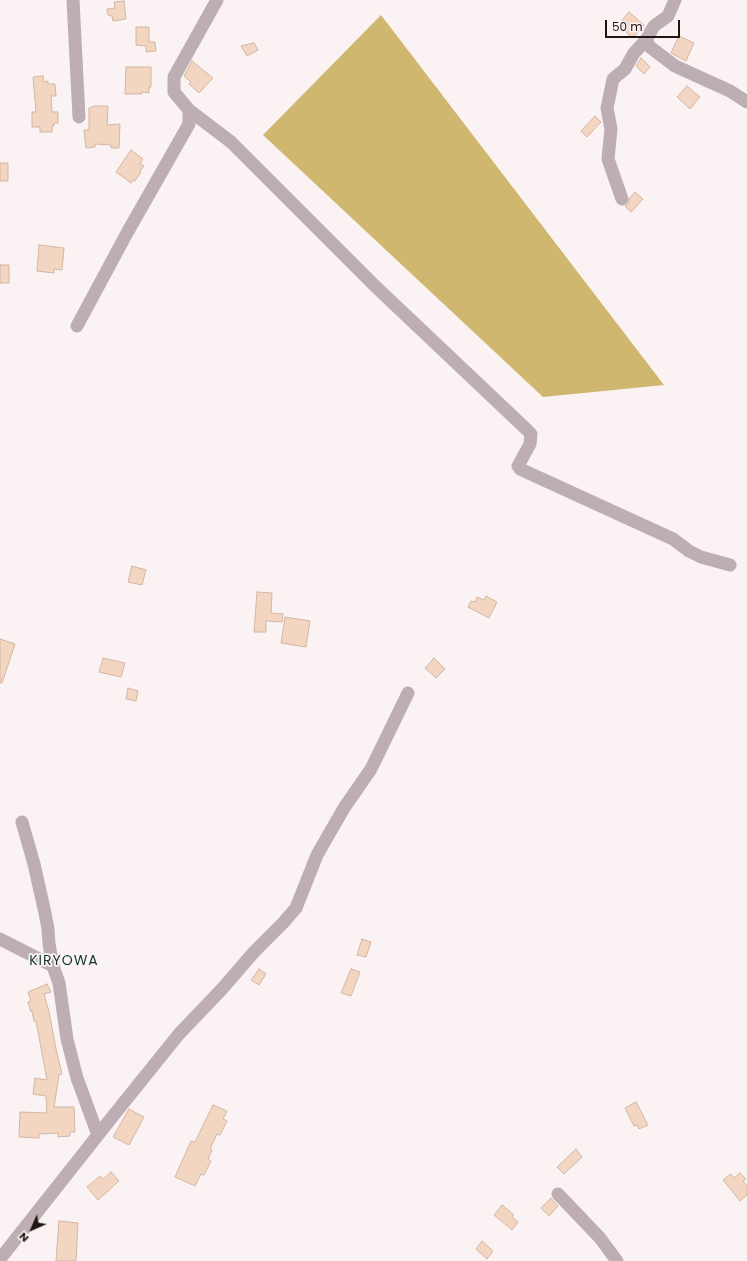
<!DOCTYPE html>
<html>
<head>
<meta charset="utf-8">
<style>
  body { margin:0 }
  #map { position:relative; width:747px; height:1261px; overflow:hidden; background:#fbf3f3; font-family:Poppins,sans-serif }
  canvas { display:block }
  .north { position:absolute; left:12px; top:1209px; width:40px; height:40px; -webkit-text-stroke:3px #fbf3f3; paint-order:stroke; rotate:225deg; font-size:11px; font-weight:700; line-height:16px; text-align:center; color:#211413 }
  .north::after { content:''; display:block; margin:auto; width:14px; height:18px; background:#211413; clip-path:polygon(50% 0,100% 100%,50% 72%,0 100%) }
  .scale { position:absolute; left:605px; top:20px; width:75px; height:18px; box-sizing:border-box; border:2px solid #211413; border-top:0; padding-left:5px; font-size:12px; line-height:14px; white-space:nowrap; color:#211413; -webkit-text-stroke:3px #fbf3f3; paint-order:stroke }
</style>
</head>
<body>
<div id="map">
<canvas width="747" height="1261"></canvas>
<div class="north">N</div>
<div class="scale">50 m</div>
</div>
<script>
const c = document.querySelector('canvas').getContext('2d');
c.lineJoin = 'round';
function fill(path, color) {
  c.fillStyle = color;
  c.fill(path, 'evenodd');
}
function shape(rows) {
  const path = new Path2D();
  for (const r of rows) {
    path.moveTo(r[0], r[1]);
    for (let i = 2; i < r.length; i += 2) path.lineTo(r[i], r[i + 1]);
  }
  return path;
}
function trace(path, color, width, dash) {
  c.strokeStyle = color;
  c.lineWidth = width;
  c.lineCap = dash ? 'butt' : 'round';
  c.setLineDash(dash || []);
  c.stroke(path);
}
function drawText(font, color, halo, rows, align = 'center') {
  c.font = font + ' Poppins,sans-serif';
  c.lineWidth = 3.5;
  c.setLineDash([]);
  c.textBaseline = 'middle';
  c.strokeStyle = halo;
  c.fillStyle = color;
  for (const [text, x, y, turn = 0] of rows) {
    c.save();
    c.translate(x, y);
    c.rotate((+turn || 0) * Math.PI / 180);
    c.textAlign = isNaN(turn) ? turn : align;
    if (halo) c.strokeText(text, 0, 0);
    c.fillText(text, 0, 0);
    c.restore();
  }
}
const forest = shape([
  [381,15,664,385,543,397,263,135]
]);
const building = shape([
  [124,1,126,19,113,21,112,16,108,15,107,9,115,8,114,2,124,1],
  [629,12,644,25,633,38,618,25,629,12],
  [136,27,149,27,149,42,155,42,156,51,146,52,146,46,136,45,136,27],
  [679,36,694,43,686,61,671,53,679,36],
  [254,43,258,50,247,56,241,46,254,43],
  [641,58,650,67,644,74,636,66,641,58],
  [192,61,213,78,199,93,189,84,191,82,184,76,192,61],
  [126,67,151,67,151,87,149,87,149,93,142,92,142,94,125,94,126,67],
  [43,76,44,82,48,81,48,84,55,84,56,96,51,96,52,112,58,112,58,123,54,123,54,126,52,126,52,132,40,132,40,127,32,127,32,112,36,112,33,77,43,76],
  [687,86,700,97,690,109,677,97,687,86],
  [95,106,108,106,107,125,120,124,119,148,111,148,111,145,95,144,95,147,86,148,84,130,89,130,89,108,95,106],
  [595,116,601,122,587,137,581,131,595,116],
  [131,150,143,159,140,164,144,166,140,171,141,172,135,181,133,180,131,183,116,172,131,150],
  [0,163,8,163,8,181,0,181,0,163],
  [635,192,643,199,631,212,625,206,628,204,630,198,635,192],
  [39,245,64,248,62,270,54,269,54,273,37,271,39,245],
  [0,265,9,265,9,283,0,283,0,265],
  [132,566,146,570,142,585,128,582,132,566],
  [257,592,272,593,271,613,283,614,282,622,266,621,266,632,254,632,257,592],
  [486,596,497,602,489,618,468,607,471,601,475,602,477,597,484,600,486,596],
  [285,617,310,621,306,647,281,643,285,617],
  [0,639,15,644,2,683,0,683,0,639],
  [103,658,125,663,121,677,99,672,103,658],
  [434,658,445,669,436,678,425,668,434,658],
  [128,688,138,691,136,701,126,699,128,688],
  [362,939,371,942,366,957,357,955,362,939],
  [259,969,266,974,259,985,251,980,259,969],
  [351,969,360,972,351,996,341,993,351,969],
  [47,984,51,992,44,994,49,1012,56,1049,62,1074,59,1075,54,1107,74,1107,75,1132,70,1132,70,1136,58,1137,58,1133,39,1134,39,1138,19,1137,20,1112,47,1113,46,1096,33,1094,35,1078,47,1080,36,1021,34,1021,32,1011,31,1012,28,1002,31,1001,28,992,47,984],
  [636,1102,648,1125,639,1129,637,1125,634,1126,625,1108,636,1102],
  [213,1105,227,1111,223,1119,227,1121,220,1135,217,1134,210,1149,212,1150,208,1159,211,1161,204,1175,201,1174,195,1186,175,1177,191,1141,195,1142,213,1105],
  [129,1109,144,1117,129,1145,113,1137,129,1109],
  [576,1149,582,1157,564,1174,557,1167,576,1149],
  [111,1172,119,1181,98,1200,87,1187,100,1176,103,1179,111,1172],
  [740,1173,746,1179,743,1181,747,1186,747,1195,740,1201,723,1180,731,1174,734,1178,740,1173],
  [551,1198,558,1206,549,1216,541,1208,551,1198],
  [502,1205,514,1215,512,1217,518,1222,512,1230,494,1215,502,1205],
  [59,1221,78,1223,76,1261,56,1261,59,1221],
  [482,1241,493,1251,487,1259,476,1249,482,1241]
]);
const minor = shape([
  [73,0,79,117],
  [217,0,174,77,174,92,189,110,231,142,375,286,525,428,531,434,530,444,518,466,520,469,673,539,689,551,701,557,730,565],
  [675,0,668,16,654,26,646,40,650,47,675,66,730,91,747,102],
  [622,199,608,159,611,129,607,108,613,79,625,69,634,53,646,40],
  [77,326,127,233,189,124,189,110],
  [22,822,34,864,45,913,48,929,49,944,53,966,59,983,67,1039,77,1078,98,1135],
  [0,939,53,966],
  [558,1194,600,1238,617,1261],
  [0,1259,113,1116,179,1034,222,989,254,952,283,923,296,908,317,855,344,808,371,769,408,693]
]);
const quarterNames = [
  ["KIRYOWA",64,961]
];
fill(forest, '#d0b770');
fill(building, '#f3d6c2');
trace(building, '#d2b6a2', 1);
trace(minor, '#bdaeb4', 13);
c.letterSpacing = '1px';
drawText('14px', '#133634', '#fbf3f3', quarterNames);
c.letterSpacing = '0px';
</script>
</body>
</html>
